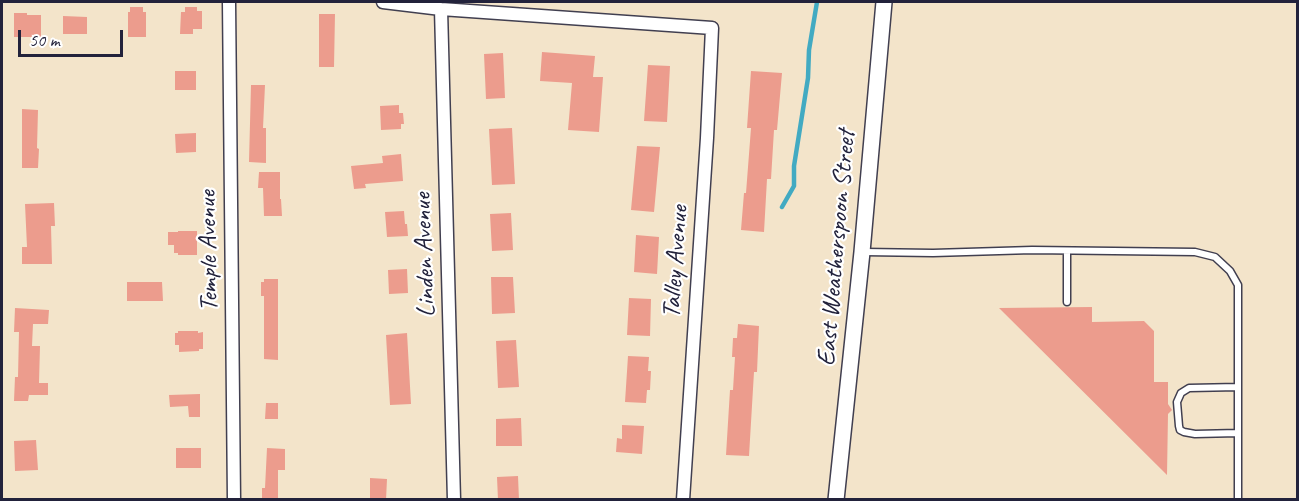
<!DOCTYPE html>
<html>
<head>
<meta charset="utf-8">
<style>
  body { margin:0 }
  #map { position:relative; width:1299px; height:501px; overflow:hidden; background:#f3e4ca; font-family:Caveat,sans-serif }
  canvas { display:block }
  .frame { position:absolute; inset:0; border:3px solid #22223b; pointer-events:none }
  .scale { position:absolute; left:18px; top:30px; width:105px; height:27px; box-sizing:border-box; border:3px solid #22223b; border-top:0; padding-left:8px; font-size:18px; line-height:21px; white-space:nowrap; color:#22223b; -webkit-text-stroke:4px #fff; paint-order:stroke }
</style>
</head>
<body>
<div id="map">
<canvas width="1299" height="501"></canvas>
<div class="frame"></div>
<div class="scale">50 m</div>
</div>
<script>
const c = document.querySelector('canvas').getContext('2d');
c.lineJoin = 'round';
function shape(rows) {
  const path = new Path2D();
  for (const r of rows) {
    path.moveTo(r[0], r[1]);
    for (let i = 2; i < r.length; i += 2) path.lineTo(r[i], r[i + 1]);
  }
  return path;
}
function trace(path, color, width, dash) {
  c.strokeStyle = color;
  c.lineWidth = width;
  c.lineCap = dash ? 'butt' : 'round';
  c.setLineDash(dash || []);
  c.stroke(path);
}
function fill(path, color) {
  c.fillStyle = color;
  c.fill(path, 'evenodd');
}
function drawText(font, color, halo, rows, align = 'center') {
  c.font = font + ' Caveat,sans-serif';
  c.lineWidth = 4.5;
  c.setLineDash([]);
  c.textBaseline = 'middle';
  c.strokeStyle = halo;
  c.fillStyle = color;
  for (const [text, x, y, turn = 0] of rows) {
    c.save();
    c.translate(x, y);
    c.rotate((+turn || 0) * Math.PI / 180);
    c.textAlign = isNaN(turn) ? turn : align;
    if (halo) c.strokeText(text, 0, 0);
    c.fillText(text, 0, 0);
    c.restore();
  }
}
const stream = shape([
  [782,207,794,186,794,166,808,78,809,50,817,2]
]);
const building = shape([
  [130,7,143,7,143,12,146,12,146,37,128,37,128,12,130,12],
  [185,7,197,7,197,11,202,11,202,29,193,29,193,34,180,34,181,12,185,12],
  [14,13,27,13,27,15,41,15,41,37,14,37],
  [319,14,335,14,334,67,319,67],
  [63,16,87,17,87,34,63,34],
  [542,52,595,56,593,77,603,77,599,132,568,130,572,83,540,81],
  [503,53,505,98,486,99,484,54],
  [648,65,670,66,667,122,644,121],
  [175,71,196,71,196,90,175,90],
  [751,71,782,73,777,130,774,130,771,179,767,179,764,232,741,230,744,193,746,193,751,128,747,128],
  [251,85,265,85,263,128,266,128,266,163,249,162],
  [399,105,399,113,403,113,404,124,401,124,401,129,381,130,380,106],
  [22,109,38,110,37,148,39,149,38,168,22,168],
  [512,128,515,184,492,185,489,129],
  [196,133,196,152,176,153,175,134],
  [637,146,660,147,654,212,631,210],
  [401,154,403,181,365,184,366,188,354,189,351,166,383,163,382,156],
  [259,172,280,172,280,199,281,199,282,216,264,216,263,188,258,188],
  [54,203,55,226,51,226,52,264,22,264,22,247,27,247,25,204],
  [404,211,405,224,407,224,408,236,387,237,385,212],
  [511,213,513,250,492,251,490,214],
  [178,231,197,231,197,255,178,255,178,253,174,253,174,245,168,245,168,232,178,232],
  [636,235,659,237,657,274,634,272],
  [407,269,408,293,389,294,388,270],
  [491,277,513,277,515,313,492,314],
  [264,279,278,279,278,360,264,359,264,296,261,296,261,282,264,282],
  [127,282,162,282,163,301,127,301],
  [629,298,651,299,650,336,627,335],
  [1092,307,1092,322,1144,321,1154,331,1154,382,1168,382,1168,404,1172,410,1168,414,1167,475,999,308],
  [15,308,49,310,48,324,33,324,32,346,40,346,39,383,48,383,48,395,29,395,28,401,14,401,15,377,18,377,19,332,14,332],
  [738,324,759,326,757,372,754,372,749,456,726,455,730,390,733,390,735,357,732,357,733,338,737,338],
  [178,331,198,331,198,333,203,332,203,349,199,349,199,351,179,352,179,345,175,345,175,333,178,333],
  [407,333,411,404,390,405,386,335],
  [516,340,519,387,498,388,496,341],
  [628,356,649,357,648,371,651,371,650,390,647,390,646,403,625,402],
  [200,394,200,417,189,417,188,406,170,407,169,395],
  [266,403,278,403,278,419,265,419],
  [521,418,522,446,496,446,496,419],
  [622,425,644,426,642,454,616,452,617,438,622,439],
  [36,440,38,470,15,471,14,441],
  [176,448,201,448,201,468,176,468],
  [267,448,285,449,285,470,278,470,278,500,262,500,262,488,265,488],
  [518,476,519,500,498,500,497,477],
  [370,478,387,479,386,500,370,500]
]);
const service = shape([
  [864,252,933,253,1032,250,1195,252,1215,257,1230,271,1238,285,1238,500],
  [1067,302,1067,251],
  [1238,433,1195,434,1184,432,1180,430,1179,426,1177,402,1181,393,1189,388,1238,387]
]);
const minor = shape([
  [229,2,234,500],
  [383,2,441,9,712,28,707,138,683,500],
  [441,9,454,500]
]);
const tertiary = shape([
  [836,500,862,252,884,2]
]);
const streetNames = [
  ["East Weatherspoon Street",837,248,-85],
  ["Temple Avenue",209,251,-91],
  ["Linden Avenue",425,255,-92],
  ["Talley Avenue",676,262,-86]
];
trace(stream, '#42aac2', 4.5);
fill(building, '#ec9c8d');
trace(service, '#413f50', 9);
trace(minor, '#413f50', 15);
trace(tertiary, '#413f50', 18);
trace(service, '#fff', 6);
trace(minor, '#fff', 12);
trace(tertiary, '#fff', 15);
drawText('26px', '#22223b', '#fff', streetNames);
</script>
</body>
</html>
